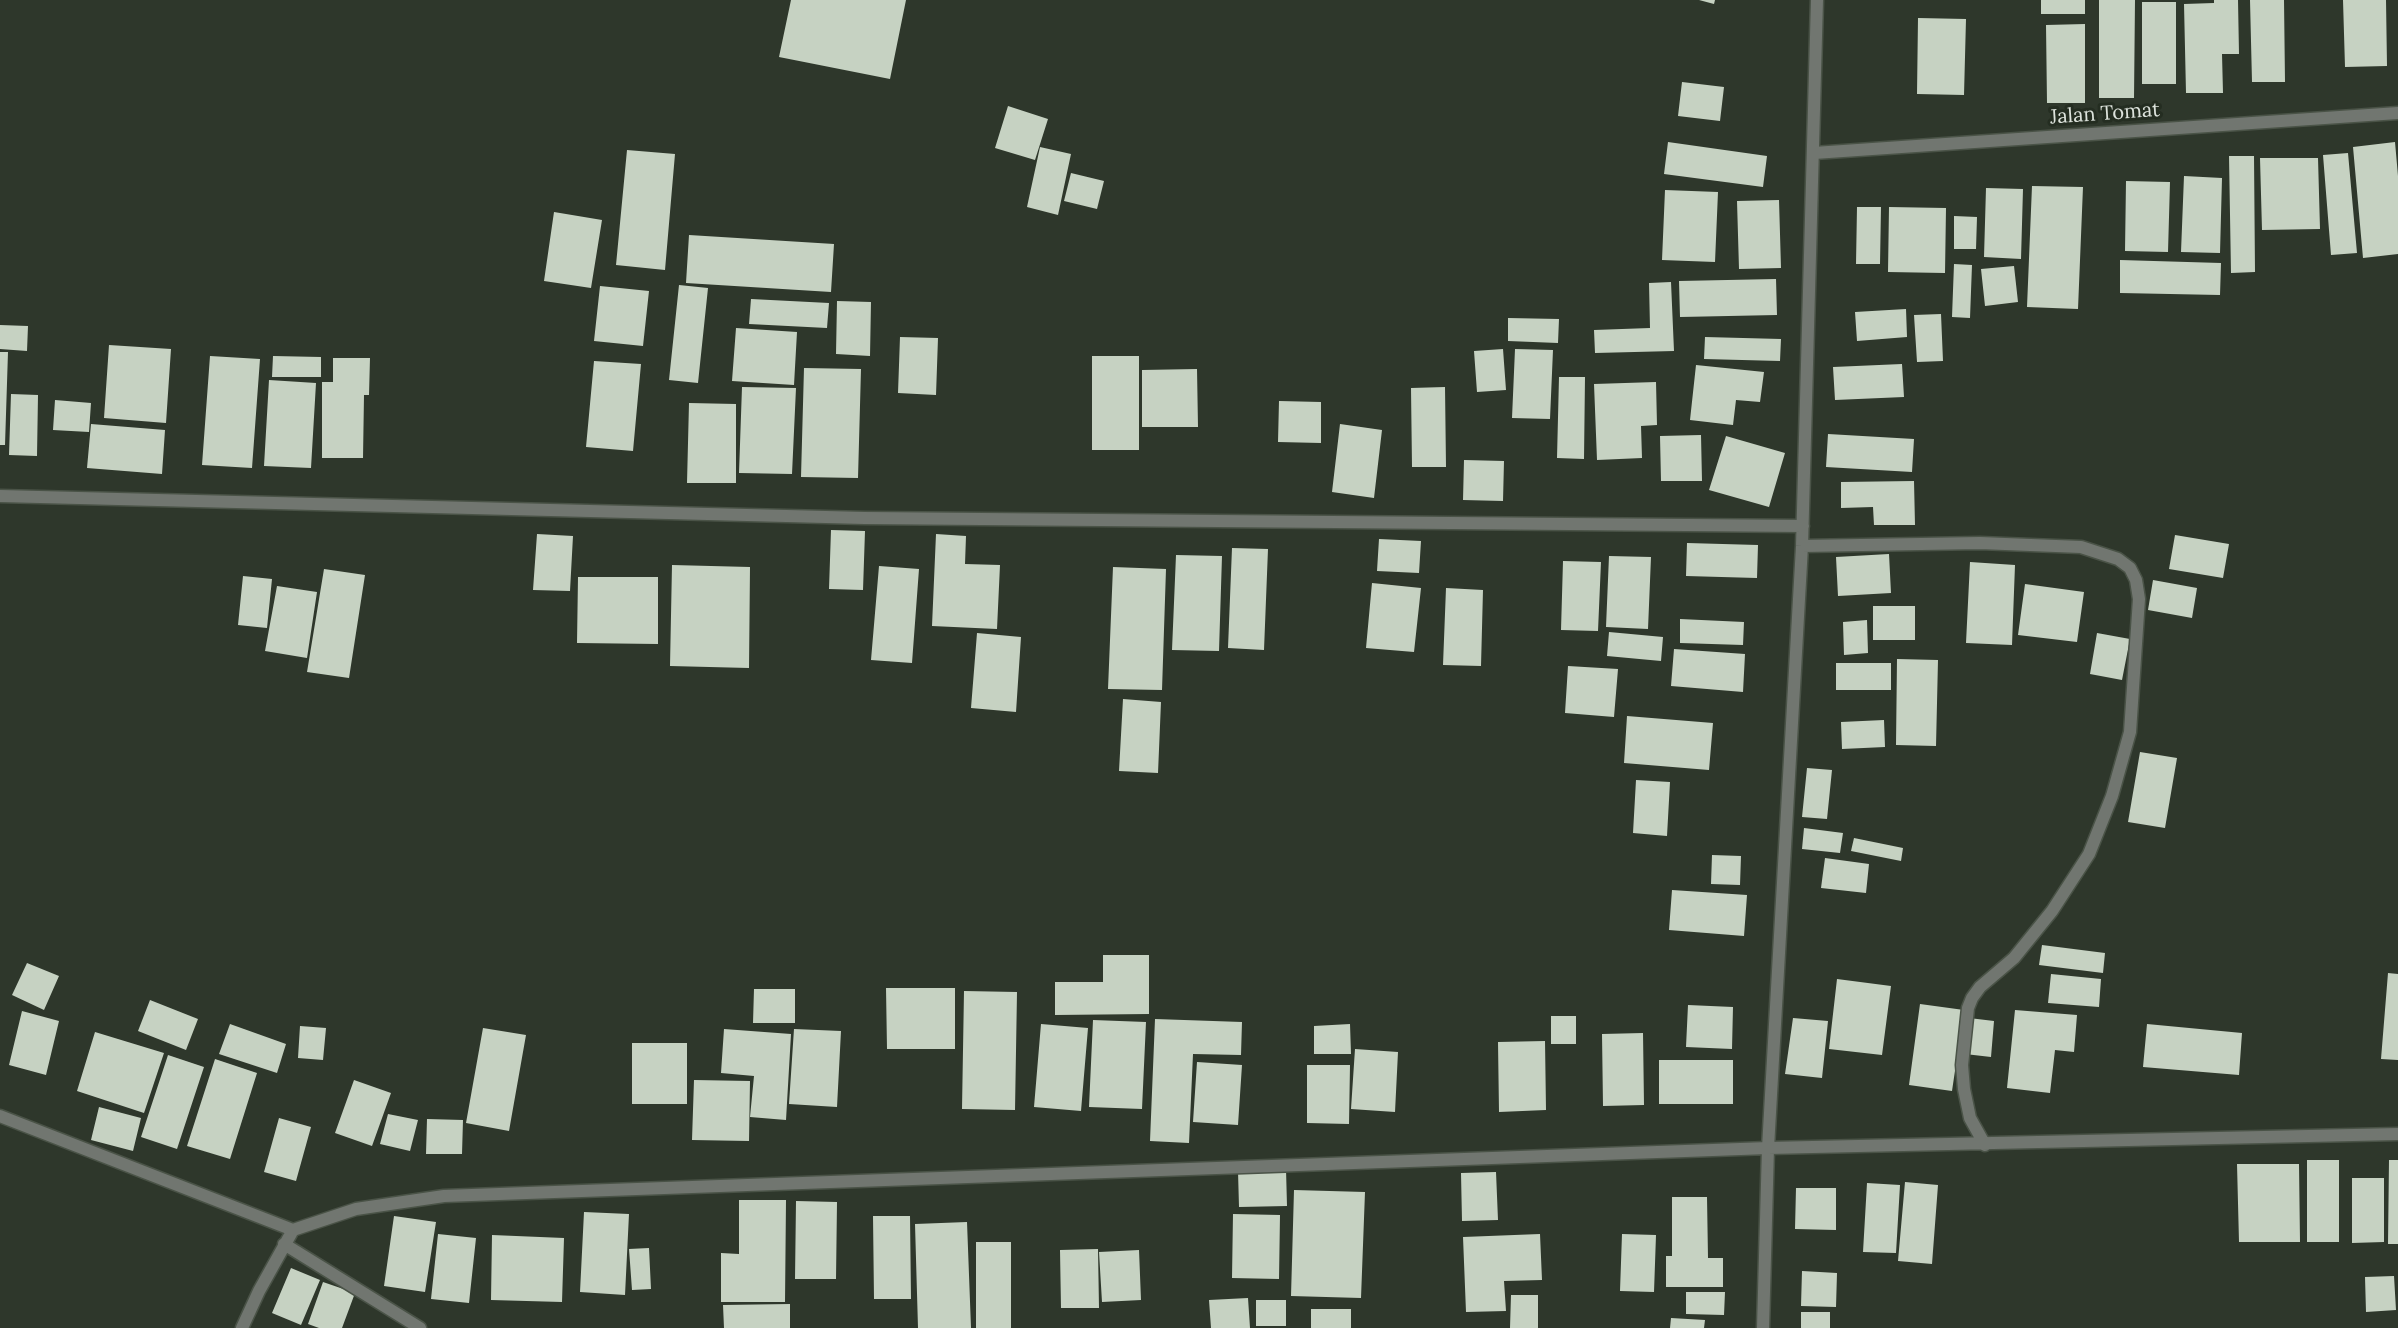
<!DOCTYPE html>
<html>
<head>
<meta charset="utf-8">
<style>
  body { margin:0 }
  canvas { display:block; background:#2e372b }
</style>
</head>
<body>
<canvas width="2398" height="1328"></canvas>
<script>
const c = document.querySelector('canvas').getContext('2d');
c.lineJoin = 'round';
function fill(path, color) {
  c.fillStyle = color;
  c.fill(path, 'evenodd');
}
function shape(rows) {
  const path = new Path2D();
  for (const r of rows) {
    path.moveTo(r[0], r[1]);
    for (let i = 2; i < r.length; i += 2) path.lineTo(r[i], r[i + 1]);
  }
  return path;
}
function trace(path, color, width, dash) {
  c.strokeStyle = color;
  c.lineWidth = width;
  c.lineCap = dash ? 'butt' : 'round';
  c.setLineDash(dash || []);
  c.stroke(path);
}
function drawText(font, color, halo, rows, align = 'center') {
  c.font = font + ' Lora,serif';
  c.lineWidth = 6;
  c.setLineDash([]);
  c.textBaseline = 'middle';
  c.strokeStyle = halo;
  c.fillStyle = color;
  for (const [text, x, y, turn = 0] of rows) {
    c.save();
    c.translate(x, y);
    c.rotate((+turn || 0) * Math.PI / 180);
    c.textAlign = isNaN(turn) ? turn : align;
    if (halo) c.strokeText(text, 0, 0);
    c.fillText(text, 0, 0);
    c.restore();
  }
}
const building = shape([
  [791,0,906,0,890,79,779,57],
  [1699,0,1715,0,1714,4],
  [2041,0,2085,0,2085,14,2041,14],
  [2099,0,2135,0,2134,98,2099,98],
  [2214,0,2238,0,2239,54,2222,54,2223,93,2186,93,2184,4,2214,3],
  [2250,0,2284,0,2285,82,2252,82],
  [2343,0,2386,0,2387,66,2345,67],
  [2142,2,2176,2,2176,84,2142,84],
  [1918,18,1966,19,1964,95,1917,94],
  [2085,24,2085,103,2047,103,2046,25],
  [1682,82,1724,87,1720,121,1678,116],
  [1008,106,1048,119,1035,160,995,148],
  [1668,142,1767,156,1763,187,1664,174],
  [2395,142,2398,176,2398,254,2363,258,2353,147],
  [1040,147,1071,154,1058,215,1027,207],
  [627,150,675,154,665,270,616,265],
  [2348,153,2357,253,2331,255,2323,155],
  [2229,156,2254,156,2255,272,2231,273],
  [2260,158,2318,158,2320,229,2262,230],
  [1071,173,1104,181,1097,209,1064,201],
  [2184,176,2222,178,2220,253,2181,252],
  [2126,181,2170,182,2168,252,2125,251],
  [2032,186,2083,187,2078,309,2027,307],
  [1986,188,2023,189,2021,259,1984,257],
  [1665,190,1718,192,1715,262,1662,260],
  [1779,200,1781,268,1739,269,1737,201],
  [1857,207,1881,207,1880,264,1856,264],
  [1889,207,1946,208,1945,273,1888,272],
  [554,212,602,220,591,288,544,281],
  [1954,216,1977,217,1976,249,1954,249],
  [689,235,834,244,831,292,686,283],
  [2120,260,2221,263,2220,295,2120,293],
  [1954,264,1972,265,1970,318,1952,317],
  [2014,266,2018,302,1985,306,1981,269],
  [1776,279,1777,315,1680,317,1679,281],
  [1671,282,1674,351,1595,353,1594,330,1650,328,1649,283],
  [679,285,708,288,698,383,669,380],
  [600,286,649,291,643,346,594,341],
  [751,299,829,303,827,328,749,324],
  [837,301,871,302,870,356,836,354],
  [1906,309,1907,337,1857,341,1855,312],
  [1941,314,1943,361,1917,362,1914,315],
  [1508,318,1559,319,1558,343,1508,341],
  [0,325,28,326,27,351,0,349],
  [736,328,797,332,794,385,732,381],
  [900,337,938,338,936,395,898,393],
  [1705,337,1781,339,1780,361,1704,359],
  [109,345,171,349,166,423,104,418],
  [1503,349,1506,390,1477,392,1474,351],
  [1515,349,1553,350,1550,419,1512,418],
  [0,352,8,352,5,445,0,445],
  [210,356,260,359,252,468,202,465],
  [273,356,321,357,321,377,272,377],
  [1092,356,1139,356,1139,450,1092,450],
  [333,358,370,358,369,395,364,395,363,458,322,458,322,382,333,382],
  [594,361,641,364,633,451,586,447],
  [1902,364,1904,397,1835,400,1833,367],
  [1696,365,1764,372,1760,402,1736,400,1733,425,1690,420],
  [804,368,861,369,858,478,801,477],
  [1197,369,1198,427,1142,427,1142,370],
  [1559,377,1585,377,1584,459,1557,458],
  [269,380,316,383,311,468,264,466],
  [1656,382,1657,425,1641,426,1642,458,1597,460,1594,384],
  [742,387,796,388,792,474,739,473],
  [1445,387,1446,467,1412,467,1411,388],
  [11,394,38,395,37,456,9,455],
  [55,400,91,403,89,432,53,430],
  [1279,401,1321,402,1321,443,1278,442],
  [689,403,736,404,736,483,687,483],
  [91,424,165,430,162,474,87,468],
  [1340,424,1382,430,1374,498,1332,492],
  [1828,434,1914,439,1912,472,1826,467],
  [1701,435,1702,481,1661,481,1660,436],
  [1726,436,1785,453,1769,507,1709,490],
  [1464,460,1504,461,1503,501,1463,500],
  [1914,481,1915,525,1874,525,1873,507,1841,508,1841,482],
  [831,530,865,531,863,590,829,589],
  [537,534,573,536,570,591,533,590],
  [936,534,966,536,965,564,1000,565,997,629,932,626],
  [2175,535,2229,544,2223,578,2169,569],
  [1379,539,1421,541,1419,573,1377,571],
  [1687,543,1758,545,1757,578,1686,576],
  [1232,548,1268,549,1264,650,1228,648],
  [1889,554,1891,593,1838,596,1836,557],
  [1176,555,1222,556,1219,651,1172,650],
  [1609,556,1651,557,1648,629,1606,627],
  [1563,561,1601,562,1598,631,1561,630],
  [1970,562,2015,565,2012,645,1966,643],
  [672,565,750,567,749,668,670,666],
  [879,566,919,569,912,663,871,660],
  [1113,567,1166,569,1162,690,1108,689],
  [324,569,365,575,349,678,307,672],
  [243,576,272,579,267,628,238,625],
  [578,577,658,577,658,644,577,643],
  [2153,580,2197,588,2192,618,2148,610],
  [1372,583,1421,588,1414,652,1366,648],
  [2025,584,2084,592,2077,642,2018,635],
  [277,586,317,592,307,658,265,651],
  [1446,588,1483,590,1481,666,1443,665],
  [1873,606,1915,606,1915,640,1873,640],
  [1680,619,1744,622,1743,645,1680,643],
  [1867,620,1868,653,1844,655,1843,622],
  [1609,632,1663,637,1661,661,1607,656],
  [977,633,1021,637,1016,712,971,708],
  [2097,633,2130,639,2122,680,2090,674],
  [1674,649,1745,654,1743,692,1671,686],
  [1897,659,1938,660,1936,746,1896,745],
  [1836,663,1891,663,1891,690,1836,690],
  [1568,666,1618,669,1614,717,1565,713],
  [1123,699,1161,702,1158,773,1119,771],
  [1627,716,1713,723,1709,770,1624,763],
  [1884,720,1885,747,1842,749,1841,722],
  [2140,752,2177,758,2165,828,2128,822],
  [1807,768,1832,770,1827,819,1802,817],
  [1636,780,1670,782,1667,836,1633,833],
  [1804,828,1843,833,1840,853,1802,849],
  [1854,838,1903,848,1901,861,1851,851],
  [1712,855,1741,856,1740,885,1711,884],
  [1825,858,1869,864,1866,893,1821,888],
  [1672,890,1747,895,1744,936,1669,930],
  [2042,945,2105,953,2103,973,2039,965],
  [1103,955,1149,955,1149,1014,1055,1015,1055,982,1103,982],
  [27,963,59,976,44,1010,12,995],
  [2388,973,2398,974,2398,1060,2381,1059],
  [2051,974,2101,979,2099,1007,2048,1003],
  [1837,979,1891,986,1882,1055,1829,1049],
  [886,988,955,988,955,1049,887,1049],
  [754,989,795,989,795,1023,753,1023],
  [964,991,1017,992,1015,1110,962,1109],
  [150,1000,198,1019,186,1050,138,1031],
  [1920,1004,1964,1010,1952,1091,1909,1085],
  [1688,1005,1733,1007,1732,1049,1686,1047],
  [2015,1010,2077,1015,2074,1052,2055,1050,2050,1093,2007,1088],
  [22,1011,59,1021,46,1075,9,1065],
  [1551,1016,1576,1016,1576,1044,1551,1044],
  [1793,1018,1828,1021,1822,1078,1785,1074],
  [1969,1018,1994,1021,1991,1057,1965,1054],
  [1155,1019,1242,1022,1241,1055,1193,1054,1189,1143,1150,1141],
  [1093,1020,1146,1022,1142,1109,1089,1107],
  [230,1024,286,1044,277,1073,219,1054],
  [1041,1024,1088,1028,1081,1111,1034,1107],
  [1350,1024,1351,1054,1314,1054,1314,1026],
  [2147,1024,2242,1033,2239,1075,2143,1067],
  [300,1026,326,1028,323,1060,298,1058],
  [483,1028,526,1035,509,1131,466,1123],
  [724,1029,791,1034,786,1120,750,1117,754,1076,721,1073],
  [794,1029,841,1031,837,1107,789,1104],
  [95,1032,164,1053,144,1113,77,1091],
  [1643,1033,1644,1105,1603,1106,1602,1034],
  [1545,1041,1546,1110,1499,1112,1498,1042],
  [632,1043,687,1043,687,1104,632,1104],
  [1355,1049,1398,1052,1395,1112,1351,1109],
  [168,1055,204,1067,177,1149,141,1137],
  [215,1059,257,1073,230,1159,187,1146],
  [1659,1060,1733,1060,1733,1104,1659,1104],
  [1197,1062,1242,1065,1238,1125,1193,1122],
  [1307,1065,1350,1065,1349,1124,1307,1123],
  [354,1080,391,1093,372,1146,335,1133],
  [694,1080,750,1081,749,1141,692,1140],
  [99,1107,141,1118,133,1151,91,1140],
  [388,1114,418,1120,410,1151,380,1144],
  [279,1118,311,1127,296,1181,264,1172],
  [427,1119,463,1120,462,1154,426,1154],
  [2307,1160,2339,1160,2339,1242,2307,1242],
  [2389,1160,2398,1160,2398,1244,2388,1244],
  [2237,1164,2299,1164,2300,1242,2239,1242],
  [1286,1169,1287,1206,1239,1207,1238,1171],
  [1496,1172,1498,1220,1462,1221,1461,1173],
  [2352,1178,2384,1178,2384,1242,2352,1243],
  [1905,1182,1938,1185,1932,1264,1898,1261],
  [1867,1183,1900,1185,1896,1253,1863,1252],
  [1796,1188,1836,1188,1836,1230,1795,1229],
  [1294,1190,1365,1192,1361,1298,1291,1296],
  [1672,1197,1707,1197,1708,1258,1723,1258,1723,1287,1666,1287,1666,1256,1672,1256],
  [739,1200,786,1200,785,1302,721,1302,721,1253,739,1254],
  [796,1201,837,1202,836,1279,795,1279],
  [584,1212,629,1214,625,1295,580,1292],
  [1233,1214,1280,1215,1279,1279,1232,1278],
  [394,1216,436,1222,425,1292,384,1286],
  [873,1216,910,1216,911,1299,874,1299],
  [967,1222,971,1328,918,1328,915,1224],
  [438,1234,476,1238,469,1303,431,1299],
  [1540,1234,1542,1280,1504,1281,1506,1311,1466,1312,1463,1237],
  [1622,1234,1656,1235,1654,1292,1620,1291],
  [492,1235,564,1238,562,1302,491,1300],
  [976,1242,1011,1242,1011,1328,976,1328],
  [649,1248,651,1289,632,1290,629,1249],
  [1098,1249,1099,1308,1061,1308,1060,1250],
  [1139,1250,1141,1300,1102,1302,1099,1252],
  [291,1268,320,1280,301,1325,272,1313],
  [1802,1271,1837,1273,1836,1307,1801,1306],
  [2394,1276,2396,1310,2366,1312,2365,1277],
  [323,1282,355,1293,342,1328,319,1328,308,1324],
  [1686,1292,1725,1292,1724,1315,1686,1314],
  [1511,1295,1538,1295,1538,1328,1510,1328],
  [1248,1298,1250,1328,1211,1328,1209,1300],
  [1256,1300,1286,1300,1286,1326,1256,1326],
  [790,1304,790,1328,724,1328,723,1305],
  [1311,1309,1351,1309,1351,1328,1311,1328],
  [1801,1312,1830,1312,1830,1328,1801,1328],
  [1671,1318,1705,1320,1704,1328,1670,1328]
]);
const street = shape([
  [1814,153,2398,113],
  [0,496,865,518,1803,526],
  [1802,546,1980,543,2081,547,2118,559,2130,568,2136,580,2139,599,2130,732,2112,796,2089,854,2052,911,2014,958,1980,987,1972,998,1968,1008,1962,1065,1964,1089,1970,1118,1985,1145],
  [0,1116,293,1230],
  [284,1244,420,1328],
  [242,1328,259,1291,293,1230,356,1209,444,1196,1768,1148,2398,1134],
  [1763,1328,1768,1148,1802,546,1817,0]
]);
const streetNames = [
  ["Jalan Tomat",2105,114,-4]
];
fill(building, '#c6d2c2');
trace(street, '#4a5347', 15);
trace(street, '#717670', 12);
drawText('20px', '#dde3dc', '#242d21', streetNames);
</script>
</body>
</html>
